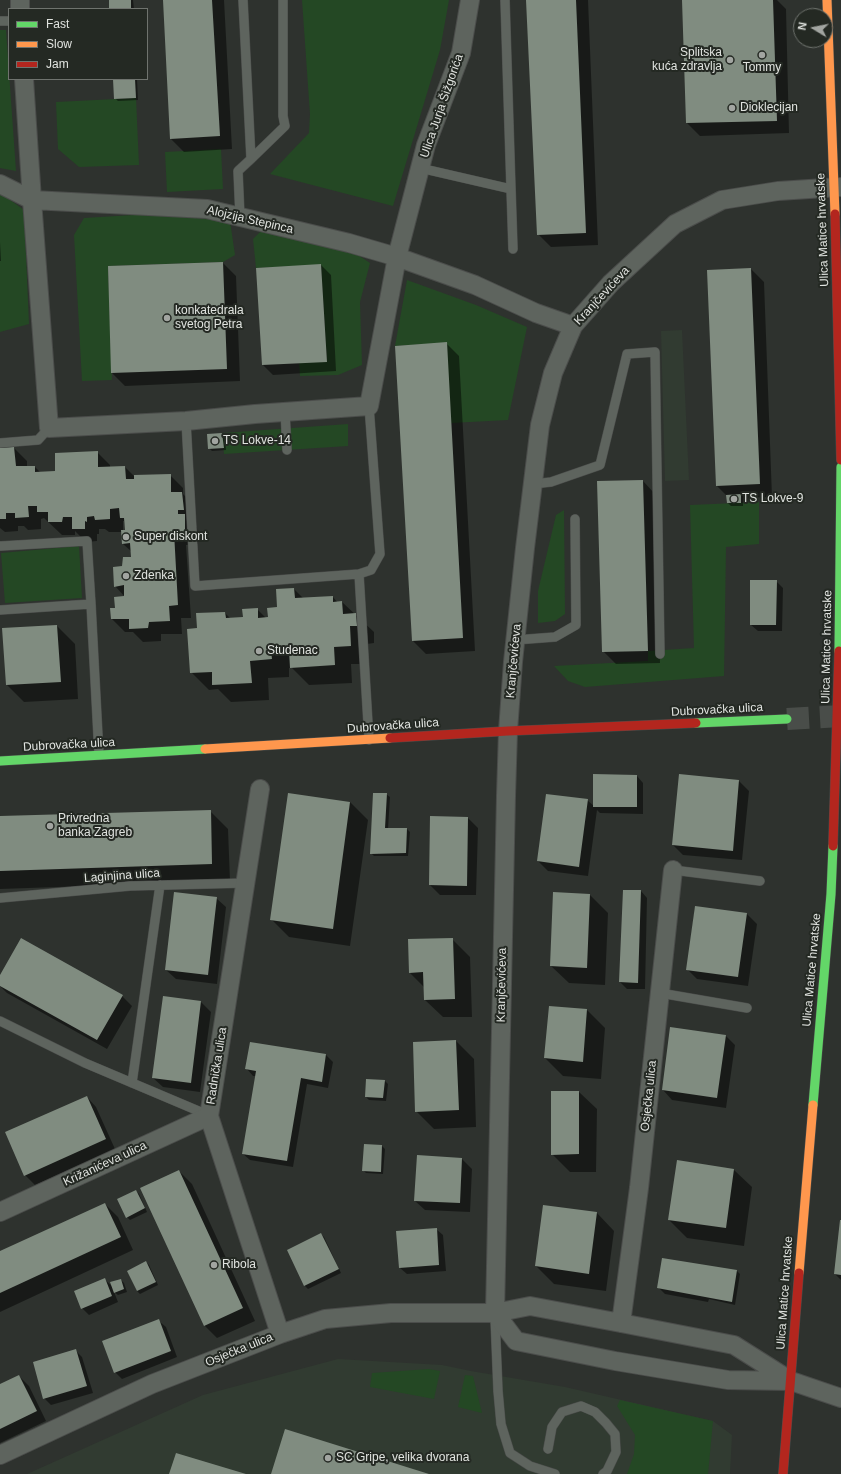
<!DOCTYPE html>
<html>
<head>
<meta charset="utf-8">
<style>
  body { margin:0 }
  #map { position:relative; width:841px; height:1474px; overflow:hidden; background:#2e322e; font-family:Helvetica,sans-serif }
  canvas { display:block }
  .legend { position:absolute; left:8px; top:8px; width:140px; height:72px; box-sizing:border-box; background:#242923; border:1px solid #6f736e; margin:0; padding:5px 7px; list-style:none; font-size:12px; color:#e0e3df }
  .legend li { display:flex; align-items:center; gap:8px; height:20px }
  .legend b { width:20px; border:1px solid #6f736e }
  .north { position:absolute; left:793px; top:8px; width:40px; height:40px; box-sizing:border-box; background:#242923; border:1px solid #6f736e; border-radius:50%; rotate:280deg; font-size:11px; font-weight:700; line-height:16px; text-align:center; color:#e0e3df }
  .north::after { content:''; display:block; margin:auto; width:14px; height:18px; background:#a2a5a1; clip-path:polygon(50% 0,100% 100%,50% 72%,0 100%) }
</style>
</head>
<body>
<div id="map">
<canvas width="841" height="1474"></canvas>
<ul class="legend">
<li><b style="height:5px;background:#63d668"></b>Fast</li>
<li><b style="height:5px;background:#ff974d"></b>Slow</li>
<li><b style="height:5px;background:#b3261e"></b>Jam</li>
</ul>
<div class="north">N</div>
</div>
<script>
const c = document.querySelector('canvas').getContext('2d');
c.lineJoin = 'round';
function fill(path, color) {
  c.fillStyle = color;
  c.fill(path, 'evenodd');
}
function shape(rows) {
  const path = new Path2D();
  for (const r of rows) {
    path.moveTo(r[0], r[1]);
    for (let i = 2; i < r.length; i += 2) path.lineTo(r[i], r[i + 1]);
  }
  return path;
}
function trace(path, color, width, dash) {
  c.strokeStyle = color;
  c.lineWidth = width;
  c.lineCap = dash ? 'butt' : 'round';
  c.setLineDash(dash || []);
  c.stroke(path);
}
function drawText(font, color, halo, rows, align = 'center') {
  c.font = font + ' Helvetica,sans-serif';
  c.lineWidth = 4;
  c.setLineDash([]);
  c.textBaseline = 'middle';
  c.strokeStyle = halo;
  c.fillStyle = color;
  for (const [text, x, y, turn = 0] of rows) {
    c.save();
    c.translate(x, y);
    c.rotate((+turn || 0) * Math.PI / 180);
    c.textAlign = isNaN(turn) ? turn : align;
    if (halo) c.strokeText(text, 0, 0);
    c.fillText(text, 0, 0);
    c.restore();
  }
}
const built = shape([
  [682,330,689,480,665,481,661,331],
  [338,1359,442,1365,471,1371,565,1387,713,1421,732,1435,730,1474,27,1474,203,1395]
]);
const green = shape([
  [302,0,449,0,440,50,393,206,270,174,309,133,310,114],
  [0,30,6,30,16,171,0,168],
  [136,98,139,165,79,167,58,149,56,102],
  [221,149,223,189,167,192,165,152],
  [0,194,2,194,24,210,29,324,0,332],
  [150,214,230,221,235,255,223,262,108,266,112,380,82,381,74,235,84,218],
  [262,230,352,251,370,263,360,302,362,365,338,375,300,376,299,363,327,361,321,265,256,268,253,239],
  [407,280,476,305,527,327,508,420,451,423,446,343,395,346],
  [348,424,348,446,224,454,222,433],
  [759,502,759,544,726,547,724,676,585,687,568,681,554,666,648,661,648,651,694,648,690,505],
  [564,510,565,614,555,621,538,623,538,591,556,515],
  [79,546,82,598,5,603,1,553],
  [429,1369,440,1371,434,1399,370,1387,372,1373],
  [465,1375,473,1376,482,1413,458,1407],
  [620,1400,713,1421,708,1474,627,1474,634,1454,635,1435,617,1406]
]);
const shadow = shape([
  [110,0,133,0,134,9,110,9],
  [164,0,224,0,232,149,184,152,171,139],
  [527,0,588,0,598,245,551,247,538,234],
  [683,0,777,0,786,9,789,133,700,136,687,123],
  [114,79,137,79,138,100,118,101,115,98],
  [0,242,1,261,0,261],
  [223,263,236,276,240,381,125,386,112,373],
  [321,265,331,275,336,371,273,375,263,365,257,269],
  [751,269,764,282,772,497,743,498,743,506,731,506,728,503,727,496,717,486],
  [446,343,459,356,475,651,426,654,413,641],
  [222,434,225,437,226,450,212,451,209,448,208,435],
  [14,448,27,461,27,467,35,467,41,473,56,472,97,452,110,465,110,467,125,467,134,476,170,475,183,488,183,494,195,506,192,522,197,528,198,544,186,545,191,618,181,618,182,634,161,634,161,641,143,642,133,632,125,632,112,619,111,609,116,609,125,597,115,586,123,567,132,558,132,552,123,544,122,532,109,532,105,529,99,529,99,534,97,534,97,541,86,542,75,531,75,535,62,535,44,518,41,519,41,529,28,530,24,526,18,526,18,531,5,532,0,528,0,449],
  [123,521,124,521,126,531,123,531],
  [643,481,655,494,660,663,616,664,603,651],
  [776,581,783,588,782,631,758,631,751,625],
  [294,589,304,599,333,597,338,603,342,602,374,632,374,643,367,644,368,664,351,664,352,683,309,685,292,668,289,668,289,677,268,678,269,700,231,702,218,689,209,690,191,672,198,629,225,613,231,619,244,618,257,609,266,618,269,618],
  [57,626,75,644,78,699,24,702,7,685],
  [637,776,643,783,643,814,600,813,597,810,588,876,548,871,538,861,587,800,594,806],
  [739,781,749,791,742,860,683,855,673,845],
  [386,794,390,797,388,829,407,829,410,832,408,856,374,856,371,853],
  [350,802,368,820,350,946,289,937,271,919],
  [210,811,228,829,230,881,0,889,0,817],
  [468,818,478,828,476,895,440,895,430,885],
  [641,891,647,898,645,989,627,989,620,982],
  [590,895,608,913,605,985,569,983,551,966],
  [216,898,226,907,217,984,176,979,166,970],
  [695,907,747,914,757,924,748,986,697,979,687,969],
  [452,939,470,957,472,1017,443,1017,425,1000,425,988,410,973],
  [0,977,122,996,132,1006,107,1049,7,993,0,986],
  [164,997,201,1002,211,1012,200,1092,163,1087,153,1078],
  [550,1007,587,1010,605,1028,601,1079,563,1076,545,1058],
  [671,1028,725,1035,735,1045,726,1108,672,1100,663,1090],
  [456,1041,474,1059,476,1127,434,1129,416,1111],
  [251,1043,326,1055,333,1062,328,1088,307,1084,293,1167,250,1160,243,1154,257,1076,253,1076,247,1069],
  [385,1081,388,1084,386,1101,369,1100,366,1097],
  [579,1092,597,1109,596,1172,570,1172,552,1154],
  [87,1097,96,1107,115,1149,35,1185,25,1175],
  [382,1146,385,1149,383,1174,366,1173,363,1170],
  [462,1159,472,1169,470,1212,425,1210,415,1201],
  [734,1170,752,1187,744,1246,687,1238,669,1220],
  [179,1171,192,1184,255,1321,217,1338,205,1326],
  [136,1191,139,1194,147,1212,130,1220,127,1217],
  [105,1204,118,1217,133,1250,0,1312,0,1253],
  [597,1213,614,1231,606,1291,554,1284,536,1266],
  [841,1222,841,1280,835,1274],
  [436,1229,443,1235,446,1271,407,1274,400,1268],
  [321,1234,324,1237,341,1273,308,1289,305,1286],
  [146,1262,149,1265,158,1285,140,1294,137,1291],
  [707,1268,737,1271,740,1274,735,1305,709,1299,708,1302,665,1294,658,1287],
  [104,1279,113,1287,121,1280,124,1283,127,1292,118,1295,114,1292,118,1302,89,1315,82,1308],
  [159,1321,166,1327,177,1357,122,1379,115,1372],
  [75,1350,82,1357,93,1393,51,1405,44,1398],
  [19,1376,29,1386,46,1421,0,1443,0,1385]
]);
const building = shape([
  [109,0,131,0,131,9,109,9],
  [163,0,212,0,220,136,170,139],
  [526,0,576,0,586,233,537,235],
  [682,0,773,0,777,121,686,123],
  [113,79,135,79,136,98,114,99],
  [223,262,227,369,111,373,108,266],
  [321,264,327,362,262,365,256,268],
  [751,268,760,484,716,486,707,270],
  [447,342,463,638,412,641,395,346],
  [222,433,224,448,208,449,207,434],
  [14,447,16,466,35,466,35,472,55,471,55,453,98,451,98,467,125,466,126,479,134,479,134,475,171,474,171,492,182,492,184,510,178,510,178,514,185,514,185,532,174,532,178,605,169,606,170,621,149,622,148,628,129,629,129,619,111,619,110,608,115,608,114,597,124,596,124,585,114,587,113,567,122,566,123,557,131,557,130,543,122,544,121,530,125,530,124,518,120,518,119,508,110,509,110,519,95,520,94,516,87,517,87,522,85,521,85,529,72,529,72,517,63,517,62,522,48,522,48,512,37,512,37,506,28,506,29,517,15,518,15,513,6,513,6,519,0,519,0,448],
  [643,480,648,651,602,652,597,481],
  [741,494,741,503,727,503,726,495],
  [750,580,777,580,776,625,750,625],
  [294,588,295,598,333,596,333,602,342,601,343,614,356,613,357,626,350,626,351,646,334,647,335,665,290,668,289,650,271,651,272,659,250,661,252,683,212,685,212,672,190,673,187,629,197,628,196,613,225,612,226,618,243,617,242,609,258,608,258,618,268,617,267,608,277,607,276,589],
  [57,625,61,682,6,685,2,628],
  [593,774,637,775,637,807,593,807],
  [679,774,739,780,733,851,672,845],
  [288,793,350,802,333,929,270,920],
  [373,793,387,793,385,828,407,828,406,853,370,854],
  [546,794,588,799,579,867,537,861],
  [211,810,212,864,0,871,0,816],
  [430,816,468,817,467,886,429,885],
  [623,890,641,890,638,983,619,982],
  [174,892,217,897,208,975,165,970],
  [553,892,590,894,587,968,550,966],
  [695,906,747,913,738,977,686,970],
  [21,938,123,995,97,1040,0,986,0,975],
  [453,938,455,999,424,1000,423,972,409,973,408,939],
  [163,996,201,1001,191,1083,152,1078],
  [549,1006,587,1009,583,1062,544,1058],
  [670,1027,726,1035,717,1098,662,1090],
  [456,1040,459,1110,415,1112,413,1042],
  [250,1042,326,1054,322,1082,301,1078,287,1161,242,1154,256,1071,245,1069],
  [366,1079,385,1080,383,1098,365,1097],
  [551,1091,579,1091,579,1154,551,1155],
  [87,1096,106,1139,24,1176,5,1132],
  [364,1144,382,1145,381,1172,362,1171],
  [417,1155,462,1158,460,1203,414,1201],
  [677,1160,734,1169,726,1228,668,1220],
  [179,1170,243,1308,204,1326,140,1188],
  [136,1190,145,1208,126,1218,117,1199],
  [105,1203,121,1237,0,1293,0,1251],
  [543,1205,597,1212,589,1274,535,1266],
  [840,1220,841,1220,841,1275,834,1274],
  [437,1228,439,1265,399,1268,396,1231],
  [321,1233,339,1269,304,1286,287,1250],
  [662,1258,737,1270,732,1302,657,1288],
  [146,1261,156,1282,137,1291,127,1271],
  [105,1278,112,1296,81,1309,74,1291],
  [121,1279,124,1289,114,1293,110,1282],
  [159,1319,171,1351,114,1373,102,1341],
  [76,1349,87,1386,43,1399,33,1362],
  [19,1375,37,1411,0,1429,0,1384],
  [285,1429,429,1474,271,1474],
  [176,1453,246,1474,169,1474]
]);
const primaryTunnel = shape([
  [787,719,841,716]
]);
const lane = shape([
  [505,0,511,189],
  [0,21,9,21],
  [251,159,285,126,283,116,283,0],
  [420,168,511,189,513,249],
  [240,217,238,171,251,159,243,0],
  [285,411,287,450],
  [186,421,195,586,359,574,371,570,380,554,369,406],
  [0,443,38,440,49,428],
  [533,484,551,482,600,465,627,354,655,352,660,654],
  [1,546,87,541,91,604],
  [359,574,369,740],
  [0,610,91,604,99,755],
  [515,640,555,637,576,625,575,519],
  [673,870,760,881],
  [0,898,130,886,246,883],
  [660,993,747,1008],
  [0,1021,85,1063,208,1115],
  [132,1083,160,885],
  [495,1318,498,1391,501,1424,510,1453,530,1466,555,1474],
  [548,1449,552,1427,562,1412,581,1406,595,1412,606,1423,615,1434,616,1452,607,1471,603,1474]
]);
const street = shape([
  [20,0,20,9],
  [24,79,32,200,207,209,349,243,397,257,475,285,536,313,573,326],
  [0,184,32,200,49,428,186,421,255,414,369,406,397,257,426,145,461,53,470,0],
  [260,789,209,1116,280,1334],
  [0,1212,209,1116],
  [495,1313,506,796,508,731,513,662,525,548,540,425,553,373,573,326,611,283,675,224,722,200,778,191,841,187],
  [495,1313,516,1341,615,1361,728,1380,790,1381],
  [621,1323,639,1188,673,870],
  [0,1455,152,1384,280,1334,325,1319,391,1313,495,1313,530,1306,621,1323,734,1345,791,1381,841,1398]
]);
const fast = shape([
  [839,651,841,467],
  [696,723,787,719],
  [0,761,205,749],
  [813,1105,831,894,833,846]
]);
const slow = shape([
  [827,0,835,214],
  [205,749,390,738],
  [799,1273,813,1105]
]);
const jam = shape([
  [835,214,841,460],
  [390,738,508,731,696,723],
  [833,846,839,651],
  [783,1474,799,1273]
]);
const markers = [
  [762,55,4,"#a2a5a1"],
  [730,60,4,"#a2a5a1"],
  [732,108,4,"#a2a5a1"],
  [167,318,4,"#a2a5a1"],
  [215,441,4,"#a2a5a1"],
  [734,499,4,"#a2a5a1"],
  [126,537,4,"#a2a5a1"],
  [126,576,4,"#a2a5a1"],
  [259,651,4,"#a2a5a1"],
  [50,826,4,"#a2a5a1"],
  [214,1265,4,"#a2a5a1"],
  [328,1458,4,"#a2a5a1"]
];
const poiNames = [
  ["Splitska",722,53,"right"],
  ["kuća zdravlja",722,67,"right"],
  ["Tommy",762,68,"center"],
  ["Dioklecijan",740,108],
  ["konkatedrala",175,311],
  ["svetog Petra",175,325],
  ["TS Lokve-14",223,441],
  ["TS Lokve-9",742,499],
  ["Super diskont",134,537],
  ["Zdenka",134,576],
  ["Studenac",267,651],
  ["Privredna",58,819],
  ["banka Zagreb",58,833],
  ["Ribola",222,1265],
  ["SC Gripe, velika dvorana",336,1458]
];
const streetNames = [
  ["Ulica Jurja Šižgorića",442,106,-71],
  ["Alojzija Stepinca",250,220,13],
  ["Ulica Matice hrvatske",823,230,-92],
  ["Kranjčevićeva",602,296,-47],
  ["Ulica Matice hrvatske",827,647,-89],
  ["Kranjčevićeva",514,661,-85],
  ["Dubrovačka ulica",717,710,-3],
  ["Dubrovačka ulica",393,726,-4],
  ["Dubrovačka ulica",69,745,-3],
  ["Laginjina ulica",122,876,-4],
  ["Ulica Matice hrvatske",812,970,-85],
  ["Kranjčevićeva",502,985,-89],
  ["Radnička ulica",217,1066,-81],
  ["Osječka ulica",649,1096,-84],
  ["Križanićeva ulica",105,1164,-25],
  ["Ulica Matice hrvatske",785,1293,-86],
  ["Osječka ulica",239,1350,-22]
];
fill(built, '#313b31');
fill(green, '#244824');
fill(shadow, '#0007');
fill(building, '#808c80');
trace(primaryTunnel, '#494d49', 22, [22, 11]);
trace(lane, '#4b4d4b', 10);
trace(street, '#4b4d4b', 20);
trace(fast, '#4b4d4b', 10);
trace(slow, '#4b4d4b', 10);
trace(jam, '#4b4d4b', 10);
trace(lane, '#5e645e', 9);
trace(street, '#5e645e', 18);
trace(fast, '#63d668', 9);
trace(slow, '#ff974d', 9);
trace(jam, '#b3261e', 9);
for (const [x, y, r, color] of markers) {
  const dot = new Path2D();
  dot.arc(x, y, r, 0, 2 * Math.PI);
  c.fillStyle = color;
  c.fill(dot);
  trace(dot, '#242923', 1.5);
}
drawText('12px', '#e0e3df', '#242923', poiNames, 'left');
drawText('12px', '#e0e3df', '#242923', streetNames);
</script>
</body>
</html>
